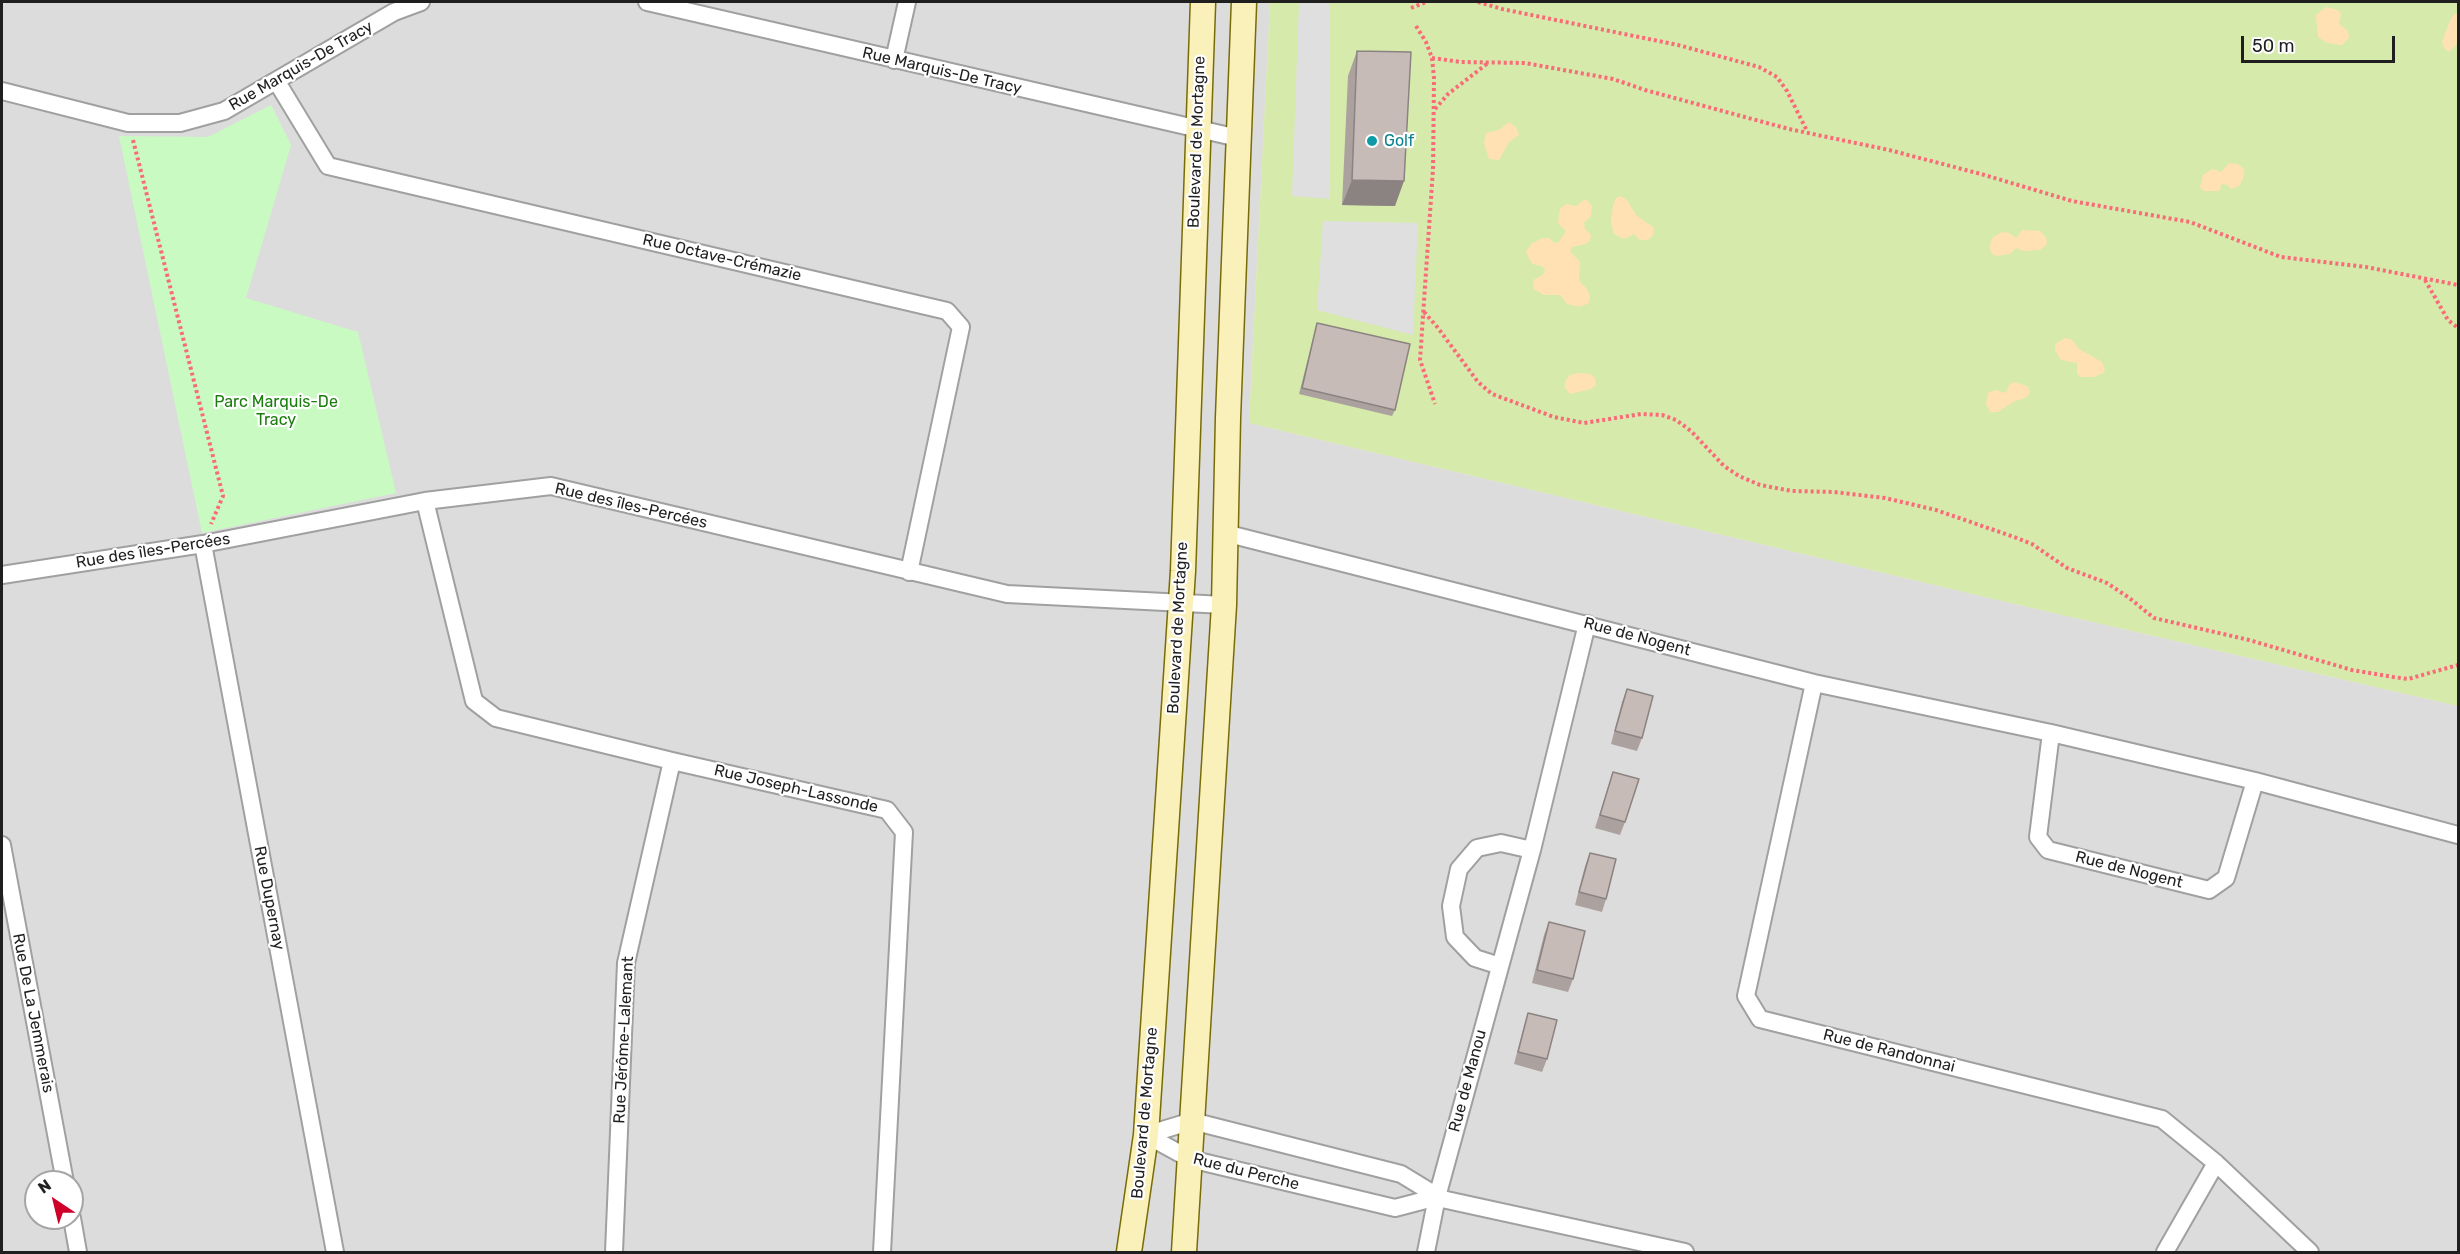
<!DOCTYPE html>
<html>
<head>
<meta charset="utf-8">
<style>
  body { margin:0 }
  #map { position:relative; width:2460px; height:1254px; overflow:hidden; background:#f0eae5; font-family:Rubik,sans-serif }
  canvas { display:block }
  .frame { position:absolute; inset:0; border:3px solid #1f1f1f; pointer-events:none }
  .north { position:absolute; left:24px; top:1170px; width:60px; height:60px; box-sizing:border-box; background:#fff; border:2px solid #a5a5a5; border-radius:50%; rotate:325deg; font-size:16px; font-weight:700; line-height:24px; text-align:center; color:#1f1f1f }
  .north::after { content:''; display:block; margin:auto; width:21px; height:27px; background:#ce0029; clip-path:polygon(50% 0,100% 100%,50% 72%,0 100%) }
  .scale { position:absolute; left:2241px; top:36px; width:154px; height:27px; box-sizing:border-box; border:3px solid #1f1f1f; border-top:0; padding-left:8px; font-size:18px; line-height:21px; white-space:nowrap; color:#1f1f1f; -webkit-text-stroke:4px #fff; paint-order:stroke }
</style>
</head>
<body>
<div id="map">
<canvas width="2460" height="1254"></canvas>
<div class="frame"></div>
<div class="north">N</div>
<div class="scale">50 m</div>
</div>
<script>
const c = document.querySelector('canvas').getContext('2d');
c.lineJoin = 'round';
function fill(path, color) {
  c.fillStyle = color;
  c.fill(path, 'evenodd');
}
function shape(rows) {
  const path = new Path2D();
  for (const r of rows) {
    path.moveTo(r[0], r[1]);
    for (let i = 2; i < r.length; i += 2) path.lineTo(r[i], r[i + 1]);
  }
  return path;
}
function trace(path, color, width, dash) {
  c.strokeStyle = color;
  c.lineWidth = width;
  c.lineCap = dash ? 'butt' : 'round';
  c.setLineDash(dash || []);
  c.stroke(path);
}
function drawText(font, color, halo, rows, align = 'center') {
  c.font = font + ' Rubik,sans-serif';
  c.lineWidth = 4.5;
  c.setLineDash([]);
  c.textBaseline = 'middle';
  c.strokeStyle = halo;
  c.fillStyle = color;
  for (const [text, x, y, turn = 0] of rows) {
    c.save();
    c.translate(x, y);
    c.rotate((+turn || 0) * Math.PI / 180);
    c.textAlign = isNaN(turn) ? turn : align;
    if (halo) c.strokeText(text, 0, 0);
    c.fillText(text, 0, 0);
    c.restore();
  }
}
const residential = shape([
  [2,2,1270,2,1249,423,2019,605,2458,706,2458,1252,2,1252],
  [36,1182,72,1182,72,1218,36,1218]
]);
const grass = shape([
  [1270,2,2458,2,2458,706,2019,605,1249,423]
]);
const sand = shape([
  [2326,7,2338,10,2341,14,2339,24,2348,31,2349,38,2342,45,2327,43,2318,37,2316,15],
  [2455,14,2458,14,2458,43,2449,52,2444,48,2442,42,2450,20],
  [1509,122,1516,127,1519,135,1509,142,1499,160,1489,159,1484,143,1486,133,1499,130],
  [2229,163,2238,164,2244,169,2243,179,2239,186,2231,189,2228,185,2222,184,2219,191,2204,191,2200,187,2203,175,2212,169,2221,172],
  [1621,196,1627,200,1636,215,1653,227,1653,235,1648,240,1640,240,1634,234,1624,239,1614,234,1611,222,1613,205,1616,198],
  [1584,200,1587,200,1592,206,1591,216,1584,223,1585,229,1591,235,1590,240,1586,244,1572,247,1570,251,1580,262,1579,281,1587,289,1590,296,1589,303,1580,307,1567,304,1560,295,1544,295,1534,289,1533,280,1543,275,1545,270,1542,266,1532,264,1526,252,1532,243,1543,238,1549,238,1554,243,1559,242,1566,231,1558,223,1560,209,1566,204,1576,206],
  [2022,230,2040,231,2046,237,2047,244,2040,250,2023,251,2016,248,2010,254,1997,256,1992,254,1989,247,1993,237,2002,232,2009,233,2016,238],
  [2065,338,2072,340,2079,349,2102,362,2105,370,2103,373,2094,377,2081,377,2077,374,2077,363,2061,360,2055,350,2055,344],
  [1578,373,1590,374,1595,378,1596,385,1591,389,1570,394,1565,388,1565,381,1570,375],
  [2014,382,2027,386,2030,392,2027,397,2013,402,1998,412,1990,412,1986,404,1988,393,1995,390,2006,393,2009,385]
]);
const park = shape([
  [271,105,291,145,246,298,358,332,396,493,202,533,119,136,208,137]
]);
const parking = shape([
  [1299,2,1330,2,1330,199,1292,196],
  [1323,221,1418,223,1413,335,1317,310]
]);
const path = shape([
  [1478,2,1502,9,1678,45,1759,67,1777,77,1787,91,1807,131],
  [1411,8,1426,2],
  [1416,26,1426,42,1432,58,1434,78,1433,169,1420,360,1435,404],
  [1432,58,1461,62,1525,63,1613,79,1645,90,1789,129,1889,150,1981,174,2072,201,2190,222,2281,257,2366,267,2458,285],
  [1435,109,1448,94,1488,63],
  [133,140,223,496,211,524],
  [2425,280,2448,320,2458,328],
  [1424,312,1438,328,1478,382,1492,394,1554,417,1584,423,1641,414,1662,415,1676,420,1691,431,1724,466,1739,476,1760,485,1792,491,1834,492,1885,498,1936,510,2014,537,2032,544,2067,568,2107,583,2128,597,2154,618,2249,640,2352,670,2393,677,2408,679,2458,665]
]);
const minor = shape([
  [647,2,1238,138],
  [894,60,907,2],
  [277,82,328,166,947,311,961,327,909,572],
  [2,91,128,123,180,123,224,111,394,12,421,2],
  [425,501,474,701,496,718,672,761,887,810,904,832,882,1252],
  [1225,533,1814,683,2051,733,2255,781,2458,835],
  [203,544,335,1252],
  [2,575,203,544,425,501,551,486,1007,594,1224,605],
  [1814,683,1746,996,1760,1019,2162,1119,2216,1163,2310,1252],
  [2051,733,2038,837,2048,850,2209,890,2226,878,2255,781],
  [2,845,65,1182],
  [1500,966,1475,958,1455,937,1451,906,1459,869,1477,848,1501,843,1532,850],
  [1146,1135,1192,1121,1401,1174,1442,1199,1685,1252],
  [1146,1135,1190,1159,1395,1208,1437,1197],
  [72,1218,78,1252],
  [614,1252,626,963,672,761],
  [1426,1252,1437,1197,1532,850,1587,624],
  [2165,1252,2216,1163]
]);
const secondary = shape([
  [1129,1252,1146,1135,1183,571,1203,2],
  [1184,1252,1224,605,1228,418,1244,2]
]);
const wall = shape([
  [1357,51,1395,206,1342,205,1348,76],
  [1317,323,1395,410,1392,416,1299,394],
  [1627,689,1642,738,1637,751,1611,744,1622,702],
  [1613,772,1625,822,1620,835,1595,828],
  [1590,853,1606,899,1602,912,1575,905,1585,866],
  [1549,922,1573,979,1568,992,1532,983,1544,935],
  [1528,1013,1547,1059,1542,1072,1514,1064,1524,1026]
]);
const shadedWall = shape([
  [1352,180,1404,181,1395,206,1342,205]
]);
const building = shape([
  [1357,51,1411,52,1404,181,1352,180,1357,51],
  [1317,323,1410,344,1395,410,1302,388,1317,323],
  [1627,689,1653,696,1642,738,1615,731,1627,689],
  [1613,772,1639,779,1625,822,1600,815,1613,772],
  [1590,853,1616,859,1606,899,1579,892,1590,853],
  [1549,922,1585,931,1573,979,1537,970,1549,922],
  [1528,1013,1557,1020,1547,1059,1518,1052,1528,1013]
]);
const markers = [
  [1372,141,6,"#0f9aa8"]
];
const streetNames = [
  ["Rue Marquis-De Tracy",301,66,-30],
  ["Rue Marquis-De Tracy",942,71,13],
  ["Boulevard de Mortagne",1197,142,-88],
  ["Rue Octave-Crémazie",722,258,13],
  ["Rue des îles-Percées",631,506,13],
  ["Rue des îles-Percées",153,551,-9],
  ["Boulevard de Mortagne",1178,628,-87],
  ["Rue de Nogent",1637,637,15],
  ["Rue Joseph-Lassonde",796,789,13],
  ["Rue de Nogent",2129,870,14],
  ["Rue Dupernay",269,898,79],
  ["Rue De La Jemmerais",33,1013,79],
  ["Rue Jérôme-Lalemant",624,1040,-87],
  ["Rue de Randonnai",1889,1051,14],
  ["Rue de Manou",1468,1081,-75],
  ["Boulevard de Mortagne",1145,1113,-85],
  ["Rue du Perche",1246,1172,14]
];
const cultureNames = [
  ["Golf",1384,141]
];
const parkNames = [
  ["Parc Marquis-De",276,402],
  ["Tracy",276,420]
];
fill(residential, '#dddcdc');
fill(grass, '#d6eaab');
fill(sand, '#ffe1b4');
fill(park, '#c9fac2');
fill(parking, '#dfdfdf');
trace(minor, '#a0a0a0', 20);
trace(secondary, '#776c05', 27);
trace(path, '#fa6b79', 4, [3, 3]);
trace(minor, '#fff', 16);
trace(secondary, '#faf0b9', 24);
fill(wall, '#aba19e');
fill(shadedWall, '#8b8381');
fill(building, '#c7bbb8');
trace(building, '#8b8381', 1.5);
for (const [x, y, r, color] of markers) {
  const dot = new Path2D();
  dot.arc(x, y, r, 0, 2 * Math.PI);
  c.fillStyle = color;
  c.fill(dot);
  trace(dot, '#fff', 2);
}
drawText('16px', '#1f1f1f', '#fff', streetNames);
drawText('16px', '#0d838f', '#fff', cultureNames, 'left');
drawText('16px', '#197e0b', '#fff', parkNames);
</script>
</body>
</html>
